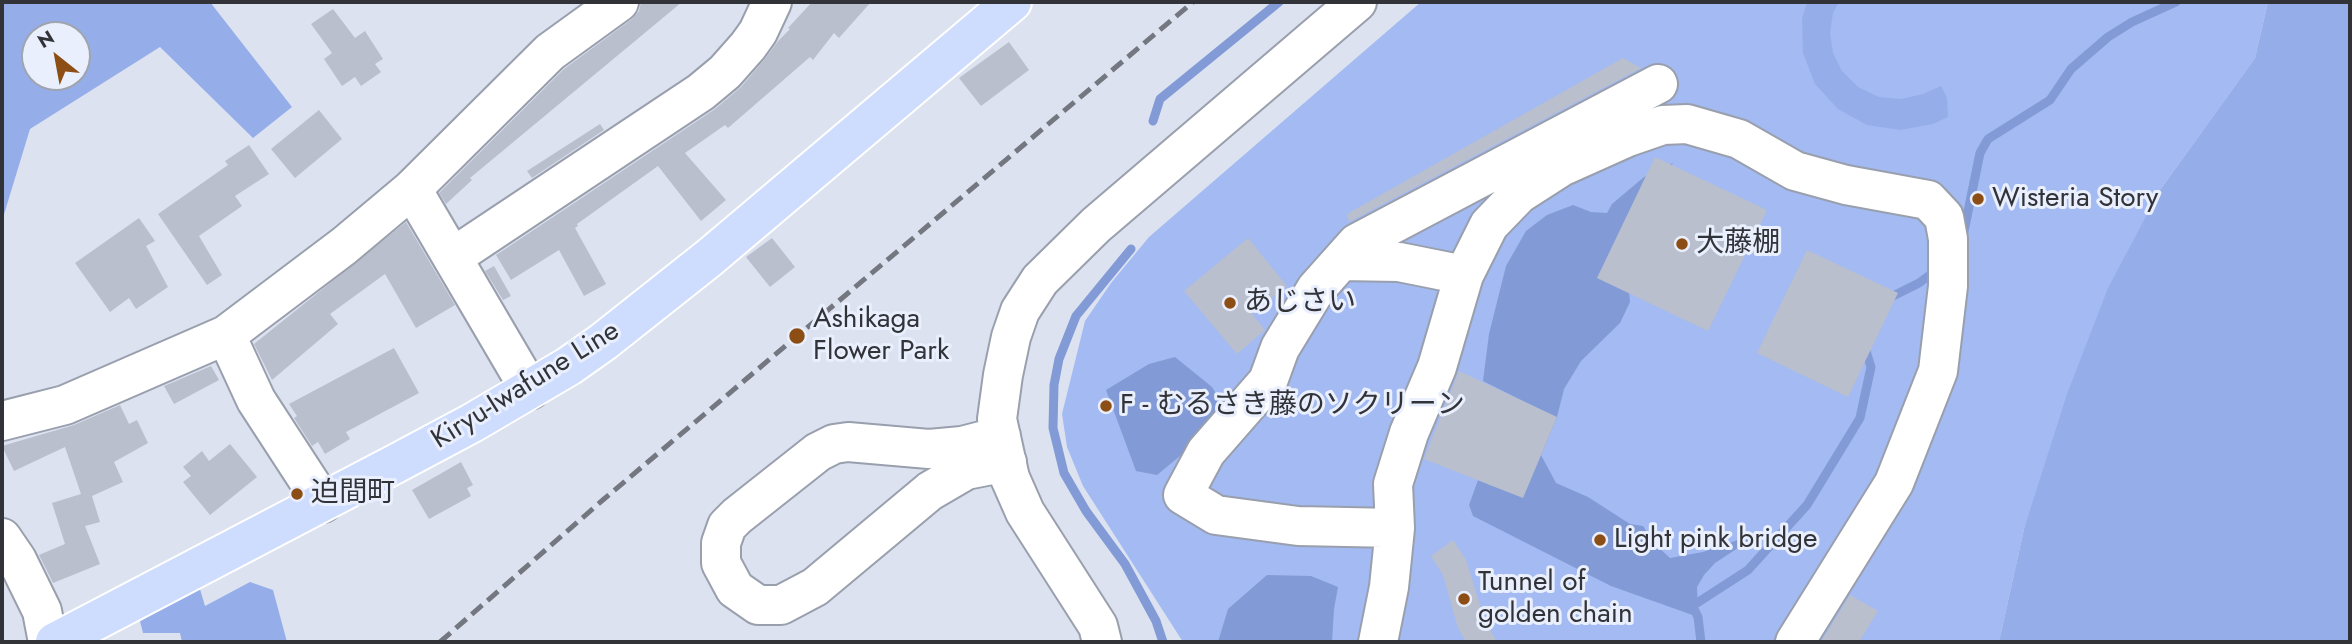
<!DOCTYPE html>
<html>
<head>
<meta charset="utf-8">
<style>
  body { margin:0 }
  #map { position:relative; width:2352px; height:644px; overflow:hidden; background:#dce2f0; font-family:Jost,sans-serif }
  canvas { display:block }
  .frame { position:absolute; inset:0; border:4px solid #313338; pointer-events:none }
  .north { position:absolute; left:21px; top:21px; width:70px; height:70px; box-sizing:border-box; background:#e9effd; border:2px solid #9fa4ae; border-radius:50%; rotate:329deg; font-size:19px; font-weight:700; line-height:28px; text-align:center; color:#313338 }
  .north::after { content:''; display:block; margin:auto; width:24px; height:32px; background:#8d4e15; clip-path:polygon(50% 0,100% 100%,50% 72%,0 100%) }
</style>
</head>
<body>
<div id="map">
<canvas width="2352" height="644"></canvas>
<div class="frame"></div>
<div class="north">N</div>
</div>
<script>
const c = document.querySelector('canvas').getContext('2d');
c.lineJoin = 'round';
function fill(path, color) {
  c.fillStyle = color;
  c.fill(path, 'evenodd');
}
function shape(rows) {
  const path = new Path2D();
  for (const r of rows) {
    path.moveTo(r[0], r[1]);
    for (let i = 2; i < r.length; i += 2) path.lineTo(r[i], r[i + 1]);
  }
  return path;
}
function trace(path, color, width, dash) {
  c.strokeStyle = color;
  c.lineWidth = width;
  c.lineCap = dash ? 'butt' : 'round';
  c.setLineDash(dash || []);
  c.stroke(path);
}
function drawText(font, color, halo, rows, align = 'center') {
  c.font = font + ' Jost,"Noto Sans JP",sans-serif';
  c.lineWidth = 6;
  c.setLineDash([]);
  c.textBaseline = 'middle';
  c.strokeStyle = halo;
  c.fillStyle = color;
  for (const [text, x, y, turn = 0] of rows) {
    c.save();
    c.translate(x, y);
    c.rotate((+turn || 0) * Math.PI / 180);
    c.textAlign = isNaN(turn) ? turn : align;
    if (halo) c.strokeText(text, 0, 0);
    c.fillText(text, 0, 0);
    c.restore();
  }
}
const green = shape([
  [1421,2,2268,2,2255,58,2160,190,2024,529,1999,642,1183,642,1083,486,1067,447,1062,414,1085,321,1111,283,1149,237]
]);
const forest = shape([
  [2,2,210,2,292,107,253,138,160,47,30,129,2,221],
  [35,35,77,35,77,77,35,77],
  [1807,2,1839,2,1833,13,1830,33,1833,53,1842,71,1858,87,1879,97,1901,99,1923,94,1941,86,1947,98,1948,117,1933,124,1900,130,1867,125,1838,109,1815,84,1803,53,1802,19],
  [2268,2,2350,2,2350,642,1999,642,2024,529,2067,394,2108,288,2160,190,2255,58],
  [250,582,273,590,287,642,182,642,180,633,143,633,140,621,200,589,205,606]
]);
const water = shape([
  [1673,163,1664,178,1628,282,1630,302,1620,323,1581,361,1564,389,1557,417,1541,455,1556,483,1588,497,1630,524,1643,526,1655,544,1670,558,1703,552,1764,531,1715,563,1704,575,1697,587,1698,617,1611,586,1473,516,1469,505,1478,480,1506,491,1539,409,1483,381,1489,334,1506,266,1526,231,1547,215,1573,205,1591,212,1607,213,1612,204,1644,177],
  [1175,357,1212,387,1223,405,1192,446,1157,475,1136,471,1106,390,1149,364],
  [1267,575,1311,576,1338,587,1334,609,1332,642,1218,642,1228,609]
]);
const stream = shape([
  [1153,121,1160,99,1279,2],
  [1963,236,1980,153,1988,139,2050,100,2071,69,2108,37,2132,22,2176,2],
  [1131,249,1076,316,1059,359,1054,385,1053,428,1064,473,1086,511,1125,564,1156,621,1163,642],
  [1887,299,1919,283,1938,269],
  [1697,603,1748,570,1807,505,1860,418,1871,367,1864,345],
  [1693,607,1698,617,1701,642]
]);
const building = shape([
  [641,2,682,2,470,178,472,180,446,204,439,193,564,69,632,19,639,11],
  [812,2,871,2,839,38,834,33,813,60,810,57,728,128,725,125,685,153,726,200,701,221,658,166,577,224,578,226,575,228,606,284,584,296,559,250,511,280,496,255,715,109,741,87,764,60,779,40,790,29,788,28],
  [333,9,355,38,365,31,383,59,375,64,381,72,361,86,355,77,342,86,324,59,332,53,311,24],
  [1009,42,1029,70,981,106,959,78],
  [1623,58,1641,68,1349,222,1347,214],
  [319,110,342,139,295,178,271,149],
  [600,124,604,130,532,178,527,171],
  [249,145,269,174,235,196,242,206,199,236,222,275,207,285,158,214,228,165,225,161],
  [1655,157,1767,210,1708,331,1597,278],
  [139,218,155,241,146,246,168,287,136,309,129,298,110,312,75,263],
  [406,222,455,305,416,328,385,274,330,314,338,324,272,380,254,344],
  [772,238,795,267,770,287,746,257],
  [1248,238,1287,286,1252,314,1265,330,1237,354,1184,291],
  [1807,250,1898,293,1848,397,1757,353],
  [494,266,511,296,503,300,485,271],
  [394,348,419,393,346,432,350,439,325,454,318,442,312,446,294,418,297,416,289,404],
  [211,366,219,380,174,404,164,386],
  [1459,371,1557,417,1523,498,1424,459],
  [120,405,129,424,137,420,148,443,114,462,123,482,92,496,100,522,85,526,100,564,53,583,39,555,65,544,52,503,81,494,65,447,14,471,2,446,74,425],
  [230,444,257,477,210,515,183,482,191,476,183,467,202,451,209,461],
  [461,462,473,485,467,488,471,496,429,519,412,490],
  [1453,540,1466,560,1485,621,1497,642,1466,642,1458,628,1443,575,1431,556],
  [1850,595,1878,611,1859,642,1821,642]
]);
const minor = shape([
  [412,189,530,390],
  [453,257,701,92,725,72,748,46,758,32,772,2],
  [1341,261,1399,262,1464,275],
  [226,335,256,400,323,503],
  [2,421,65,405,226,335,344,246,412,189,550,52,619,2],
  [1001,436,962,446,929,449,848,442,834,444,818,452,737,516,727,526,721,543,721,563,735,589,758,605,781,605,815,587,930,491,966,470,1007,462],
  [1395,528,1298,526,1216,515,1183,495,1206,452,1268,381,1280,348,1316,289,1357,243,1658,84],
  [2,538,17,560,42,611,48,642],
  [1102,642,1098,626,1025,512,1010,478,997,419,1003,375,1011,337,1020,311,1040,280,1096,225,1357,2],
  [1378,642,1389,587,1395,528,1393,484,1409,433,1437,367,1464,275,1489,225,1519,194,1561,167,1628,137,1663,125,1687,124,1739,139,1795,171,1846,185,1928,200,1944,217,1948,239,1948,286,1938,371,1894,483,1795,642]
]);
const major = shape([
  [55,642,397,463,472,423,569,366,603,342,709,258,1012,2]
]);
const rail = shape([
  [440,642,604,499,1193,2]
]);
const markers = [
  [1978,199,7,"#8d4e15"],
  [1682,244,7,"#8d4e15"],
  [1230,303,7,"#8d4e15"],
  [797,336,9,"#8d4e15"],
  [1106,406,7,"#8d4e15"],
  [297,494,7,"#8d4e15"],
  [1600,540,7,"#8d4e15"],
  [1464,599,7,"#8d4e15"]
];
const poiNames = [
  ["Wisteria Story",1992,199],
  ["大藤棚",1696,244],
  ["あじさい",1244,303],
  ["Ashikaga",813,320],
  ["Flower Park",813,352],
  ["F - むるさき藤のソクリーン",1120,406],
  ["迫間町",311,494],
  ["Light pink bridge",1614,540],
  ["Tunnel of",1478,583],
  ["golden chain",1478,615]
];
const streetNames = [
  ["Kiryu-Iwafune Line",526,386,-32]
];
fill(green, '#a3baf2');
fill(forest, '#95aeea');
fill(water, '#829bd6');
trace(stream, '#829bd6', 9);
fill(building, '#babfcd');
trace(minor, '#999fac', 42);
trace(major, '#fff', 42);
trace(minor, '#fff', 38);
trace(major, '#cedcfe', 38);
trace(rail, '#747780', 5, [14, 7]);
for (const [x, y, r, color] of markers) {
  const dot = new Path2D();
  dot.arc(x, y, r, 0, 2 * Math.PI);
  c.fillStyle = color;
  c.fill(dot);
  trace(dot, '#e9effd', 2.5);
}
drawText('28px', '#313338', '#e9effd', poiNames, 'left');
drawText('28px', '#313338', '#e9effd', streetNames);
</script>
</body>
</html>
